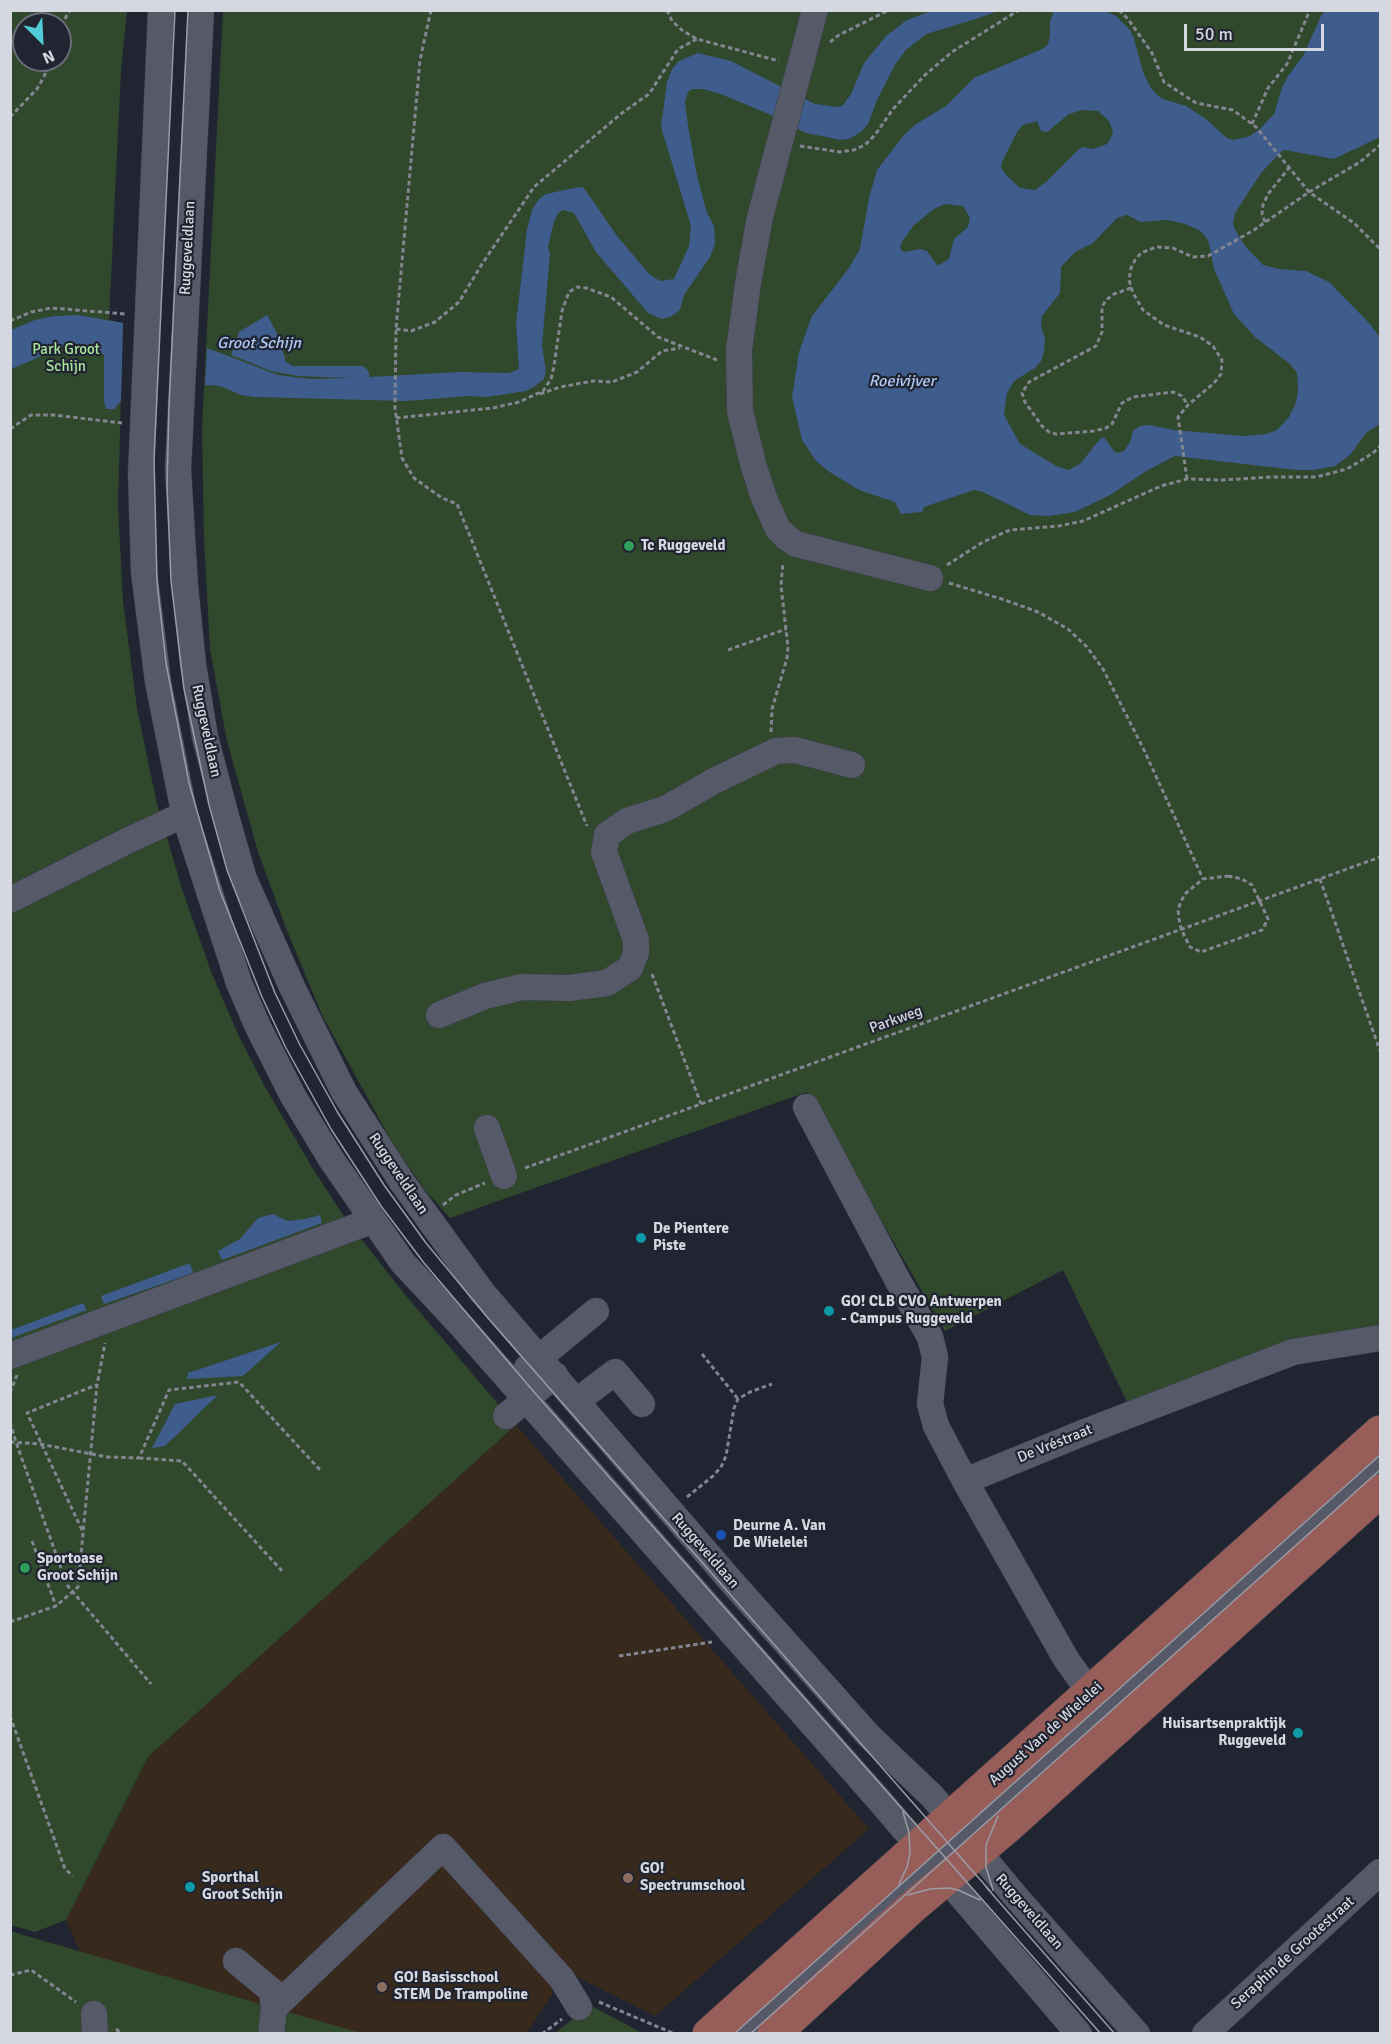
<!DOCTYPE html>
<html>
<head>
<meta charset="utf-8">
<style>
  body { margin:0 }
  #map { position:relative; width:1391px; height:2044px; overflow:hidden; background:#212431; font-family:Signika,sans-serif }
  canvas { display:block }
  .frame { position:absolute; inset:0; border:12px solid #d6d8e1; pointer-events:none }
  .north { position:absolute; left:12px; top:12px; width:60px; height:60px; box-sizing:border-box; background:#212431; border:2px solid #696c77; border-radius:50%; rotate:156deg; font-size:16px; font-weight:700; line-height:24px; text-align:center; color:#d6d8e1 }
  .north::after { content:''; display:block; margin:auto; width:21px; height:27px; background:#52ccd6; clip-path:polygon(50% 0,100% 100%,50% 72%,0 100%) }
  .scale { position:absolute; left:1184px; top:24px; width:140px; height:27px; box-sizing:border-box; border:3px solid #d6d8e1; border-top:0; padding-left:8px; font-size:18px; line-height:21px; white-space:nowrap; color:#d6d8e1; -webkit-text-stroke:4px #212431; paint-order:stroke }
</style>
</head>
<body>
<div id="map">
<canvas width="1391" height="2044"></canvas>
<div class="frame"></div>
<div class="north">N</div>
<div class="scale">50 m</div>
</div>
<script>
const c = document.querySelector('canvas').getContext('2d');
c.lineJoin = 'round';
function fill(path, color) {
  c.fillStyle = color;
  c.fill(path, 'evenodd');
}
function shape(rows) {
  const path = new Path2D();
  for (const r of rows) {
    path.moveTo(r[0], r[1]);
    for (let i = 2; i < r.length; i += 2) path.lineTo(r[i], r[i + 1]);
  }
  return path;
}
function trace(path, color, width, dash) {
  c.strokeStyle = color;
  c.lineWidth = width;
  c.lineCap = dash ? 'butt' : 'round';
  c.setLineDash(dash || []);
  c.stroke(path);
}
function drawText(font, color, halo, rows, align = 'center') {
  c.font = font + ' Signika,sans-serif';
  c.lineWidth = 4.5;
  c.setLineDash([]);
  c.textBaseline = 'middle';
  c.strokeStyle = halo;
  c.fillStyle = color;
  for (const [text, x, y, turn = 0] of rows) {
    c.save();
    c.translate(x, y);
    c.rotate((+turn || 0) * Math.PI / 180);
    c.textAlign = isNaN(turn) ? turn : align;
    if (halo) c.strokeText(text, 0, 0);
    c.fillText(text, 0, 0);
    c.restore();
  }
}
const education = shape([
  [516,1425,869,1829,655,2016,567,1972,527,2033,350,2033,80,1952,66,1920,148,1757]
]);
const green = shape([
  [10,11,127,11,121,71,109,320,123,323,118,505,123,601,137,708,157,804,183,892,212,974,238,1034,264,1085,313,1169,347,1221,407,1297,516,1425,148,1757,66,1920,35,1932,10,1925],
  [24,24,60,24,60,60,24,60],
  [223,11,1380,11,1380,1329,1129,1406,1063,1270,945,1331,807,1092,450,1218,425,1190,393,1144,322,1015,286,928,258,852,227,741,210,649,204,538,202,429],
  [10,1931,274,2008,361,2033,11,2033],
  [590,2005,642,2033,554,2034]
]);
const water = shape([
  [931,11,998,11,976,19,926,34,906,50,896,63,877,100,868,124,861,132,849,139,841,140,806,133,769,114,718,93,703,89,692,89,688,92,685,102,688,126,697,176,707,213,714,226,715,244,710,257,684,295,680,310,672,316,662,319,648,313,596,252,574,213,564,210,558,213,554,222,548,247,550,254,542,345,546,371,544,379,535,386,526,391,487,397,468,396,406,401,255,397,241,395,220,386,205,385,207,348,278,375,310,379,353,378,298,376,271,371,231,355,239,332,267,315,277,333,286,362,293,366,363,366,368,370,370,377,458,372,509,373,519,369,516,324,527,229,532,210,539,199,546,194,579,187,584,188,617,236,649,274,660,281,674,279,689,246,691,226,661,127,667,82,672,69,679,61,698,53,731,61,815,104,839,107,843,105,851,94,864,63,886,36,907,20],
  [1054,11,1105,11,1116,16,1130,30,1134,39,1143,72,1150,87,1156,94,1163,99,1186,106,1206,119,1227,138,1234,140,1250,136,1261,128,1274,114,1282,88,1288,76,1303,56,1322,14,1326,11,1380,11,1380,137,1334,159,1285,150,1282,151,1261,173,1235,213,1233,223,1234,228,1245,246,1263,265,1279,269,1306,271,1329,282,1371,325,1380,338,1380,424,1366,433,1350,455,1335,466,1314,470,1296,470,1175,456,1148,470,1110,495,1075,512,1049,516,1030,515,983,492,974,490,930,505,924,507,922,512,901,514,895,502,859,490,828,471,816,461,802,440,792,397,799,352,812,316,849,268,860,249,869,198,877,170,904,135,916,124,946,106,974,78,1042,49,1048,44,1050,36,1050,21],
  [1082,110,1098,111,1109,121,1113,131,1110,140,1107,144,1093,149,1083,147,1078,150,1047,181,1035,190,1020,188,1005,174,1001,167,1002,162,1017,132,1023,125,1037,121,1041,131,1047,132,1069,114],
  [945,204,963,206,970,218,968,227,954,239,949,259,941,264,937,265,927,251,921,249,903,252,900,248,902,242,914,225,934,209],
  [1127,215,1141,222,1167,220,1182,223,1199,230,1206,237,1209,243,1214,269,1234,314,1255,337,1290,364,1297,373,1298,390,1296,403,1289,417,1277,430,1266,434,1243,436,1174,430,1149,425,1140,426,1133,431,1130,442,1124,451,1117,453,1114,451,1104,437,1100,439,1080,464,1068,470,1058,467,1020,444,1004,415,1007,393,1014,381,1035,368,1041,361,1044,352,1045,338,1041,327,1042,316,1060,293,1061,267,1075,252,1093,243,1117,218],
  [78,315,123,323,121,401,114,409,106,409,104,401,104,354,63,347,11,369,11,330,35,320,54,316],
  [273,1214,287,1221,305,1219,320,1215,322,1223,222,1260,218,1251,240,1239,258,1218],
  [190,1263,193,1273,104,1304,101,1296],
  [83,1303,87,1310,11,1338,11,1330],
  [281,1342,243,1376,187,1379,188,1373],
  [218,1395,165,1446,152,1448,175,1404]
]);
const path = shape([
  [431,10,420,60,396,329,395,408,402,458,414,478,442,498,457,504,587,826],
  [667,10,672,21,683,31,697,39,779,61],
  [1119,10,1128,19,1152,53,1164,82,1196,103,1233,110,1256,127,1309,192,1354,223,1380,249],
  [60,33,63,22,70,10],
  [830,42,839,35,889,10],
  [10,117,37,89,53,60],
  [1252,124,1268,88,1287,64,1310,10],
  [800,146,840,152,854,150,865,145,875,135,893,109,925,75,952,52,1019,10],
  [1265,222,1262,214,1263,205,1268,194,1289,168],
  [1131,288,1114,294,1106,300,1102,307,1102,332,1096,346,1029,382,1022,393,1025,402,1042,426,1049,432,1056,434,1094,431,1106,428,1112,424,1122,403,1133,397,1173,392,1182,396,1188,405],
  [10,321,31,312,51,308,126,314],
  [396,329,411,331,435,322,459,302,482,264,534,187,622,113,649,94,678,49,697,39],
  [540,394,560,387,593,381,612,382,637,372,662,351,680,348],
  [396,418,493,408,519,402,543,391,551,379,554,366,562,311,569,292,577,287,586,288,611,297,658,337,717,360],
  [10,429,31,415,54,415,122,423],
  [1187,479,1178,417,1188,405,1214,383,1221,374,1222,360,1213,346,1200,337,1164,325,1143,310,1133,293,1129,280,1131,268,1135,260,1141,253,1156,247,1173,248,1193,257,1208,256,1254,230,1309,192,1360,162,1380,145],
  [947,565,983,542,1010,530,1059,526,1083,521,1161,486,1187,479,1222,480,1272,477,1316,477,1347,469,1373,453,1380,446],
  [949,583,1005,600,1038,612,1068,629,1087,647,1103,669,1144,750,1203,879],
  [728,650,786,629],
  [771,732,772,709,787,658,788,647,781,586,783,562],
  [1228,876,1242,879,1252,885,1268,919,1262,930,1201,952,1190,947,1181,929,1179,919,1178,910,1181,901,1186,893,1203,879,1228,876],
  [1320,879,1380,1051],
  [652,974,701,1104],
  [525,1168,1380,857],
  [443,1205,456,1195,485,1183],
  [702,1354,738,1399],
  [10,1393,17,1375],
  [10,1422,16,1442,67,1585,151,1684],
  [10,1442,40,1444,107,1457,139,1458,169,1390,239,1382,321,1471],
  [139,1458,182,1461,282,1571],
  [687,1497,713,1476,721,1467,726,1456,734,1408,738,1399,750,1392,772,1384],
  [82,1530,27,1413,96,1385],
  [32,1541,56,1606],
  [10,1622,56,1606,78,1587,97,1385,105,1343],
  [619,1656,712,1642],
  [10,1716,65,1869,73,1876],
  [10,1975,31,1970,76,2002],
  [599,2002,675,2034],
  [116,2029,122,2034],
  [542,2034,562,2019]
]);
const minor = shape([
  [161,10,141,474,144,572,158,682,185,817,239,983,259,1029,293,1096,331,1159,403,1263,459,1323,880,1801,1079,2034],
  [201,10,178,469,185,586,193,664,205,737,227,820,244,879,292,987,344,1092,402,1182,482,1292,730,1580,868,1735,932,1796,1016,1897,1137,2034],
  [815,10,760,217,748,283,739,350,740,411,754,467,764,498,778,529,786,537,796,544,930,578],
  [10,900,129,840,172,820,185,817],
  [439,1015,485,996,522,987,569,988,607,983,630,968,636,953,636,940,604,852,607,835,627,821,665,809,714,781,776,751,795,750,852,765],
  [806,1107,898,1281,930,1337,935,1357,930,1404,936,1426,965,1481,1066,1659,1091,1694],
  [487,1128,504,1176],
  [10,1356,363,1224],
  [527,1368,596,1311],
  [577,1401,615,1372,642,1404],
  [506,1416,555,1375],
  [965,1481,1085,1432,1293,1352,1380,1338],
  [236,1961,272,1991,274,2008,271,2034],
  [274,2008,443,1847,562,1979,579,2007],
  [94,2014,95,2034],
  [742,2034,1380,1463],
  [1205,2034,1380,1872]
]);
const major = shape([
  [709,2034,1380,1432],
  [774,2034,910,1909,1005,1829,1380,1491]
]);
const tram = shape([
  [175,10,154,458,157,582,166,663,189,783,220,891,262,997,286,1048,331,1129,381,1206,424,1263,534,1392,1101,2034],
  [188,10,169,407,167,485,171,581,184,689,209,805,227,870,275,993,300,1045,338,1113,384,1185,426,1243,488,1318,991,1892],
  [899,1884,907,1867,910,1853,909,1833,903,1812],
  [986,1887,1115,2034],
  [993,1890,986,1867,986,1845,998,1816],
  [908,1895,930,1889,949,1888,958,1890,980,1900],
  [734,2034,1380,1455],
  [750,2034,1380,1470]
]);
const markers = [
  [629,546,6,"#2e9e5b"],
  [641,1238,6,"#0f9aa8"],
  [829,1311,6,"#0f9aa8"],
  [721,1535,6,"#1a4fb4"],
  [25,1568,6,"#2e9e5b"],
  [1298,1733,6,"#0f9aa8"],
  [628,1878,6,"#8d6e63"],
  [190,1887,6,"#0f9aa8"],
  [382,1987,6,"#8d6e63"]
];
const streetNames = [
  ["Ruggeveldlaan",188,248,-87],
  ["Ruggeveldlaan",206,731,78],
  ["Parkweg",896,1020,-20],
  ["Ruggeveldlaan",398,1174,56],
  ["De Vréstraat",1055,1444,-22],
  ["Ruggeveldlaan",705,1551,49],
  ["August Van de Wielelei",1046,1734,-42],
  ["Ruggeveldlaan",1029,1912,49],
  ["Seraphin de Grootestraat",1293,1953,-42]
];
const parkNames = [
  ["Park Groot",66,350],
  ["Schijn",66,367]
];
const poiNames = [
  ["Tc Ruggeveld",641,546],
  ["De Pientere",653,1229],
  ["Piste",653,1246],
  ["GO! CLB CVO Antwerpen",841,1302],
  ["- Campus Ruggeveld",841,1319],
  ["Deurne A. Van",733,1526],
  ["De Wielelei",733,1543],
  ["Sportoase",37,1559],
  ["Groot Schijn",37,1576],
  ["Huisartsenpraktijk",1286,1724,"right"],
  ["Ruggeveld",1286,1741,"right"],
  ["GO!",640,1869],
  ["Spectrumschool",640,1886],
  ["Sporthal",202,1878],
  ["Groot Schijn",202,1895],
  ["GO! Basisschool",394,1978],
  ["STEM De Trampoline",394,1995]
];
const waterNames = [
  ["Groot Schijn",259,344],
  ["Roeivijver",902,382]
];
fill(education, '#38291d');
fill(green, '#30482c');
fill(water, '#3e5c8c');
trace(minor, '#3c3e48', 27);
trace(major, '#3c3e48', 34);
trace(path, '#838590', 3, [4.5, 3]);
trace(minor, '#565a68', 26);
trace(major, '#975d59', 33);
trace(tram, '#9a9ca6', 1.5);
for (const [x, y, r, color] of markers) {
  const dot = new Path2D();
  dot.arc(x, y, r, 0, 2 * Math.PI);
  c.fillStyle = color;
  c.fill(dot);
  trace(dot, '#212431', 2);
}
drawText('15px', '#d6d8e1', '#212431', streetNames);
drawText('15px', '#a7e59d', '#212431', parkNames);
drawText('bold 15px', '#d6d8e1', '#212431', poiNames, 'left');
drawText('italic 16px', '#adc9f5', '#212431', waterNames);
</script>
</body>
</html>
